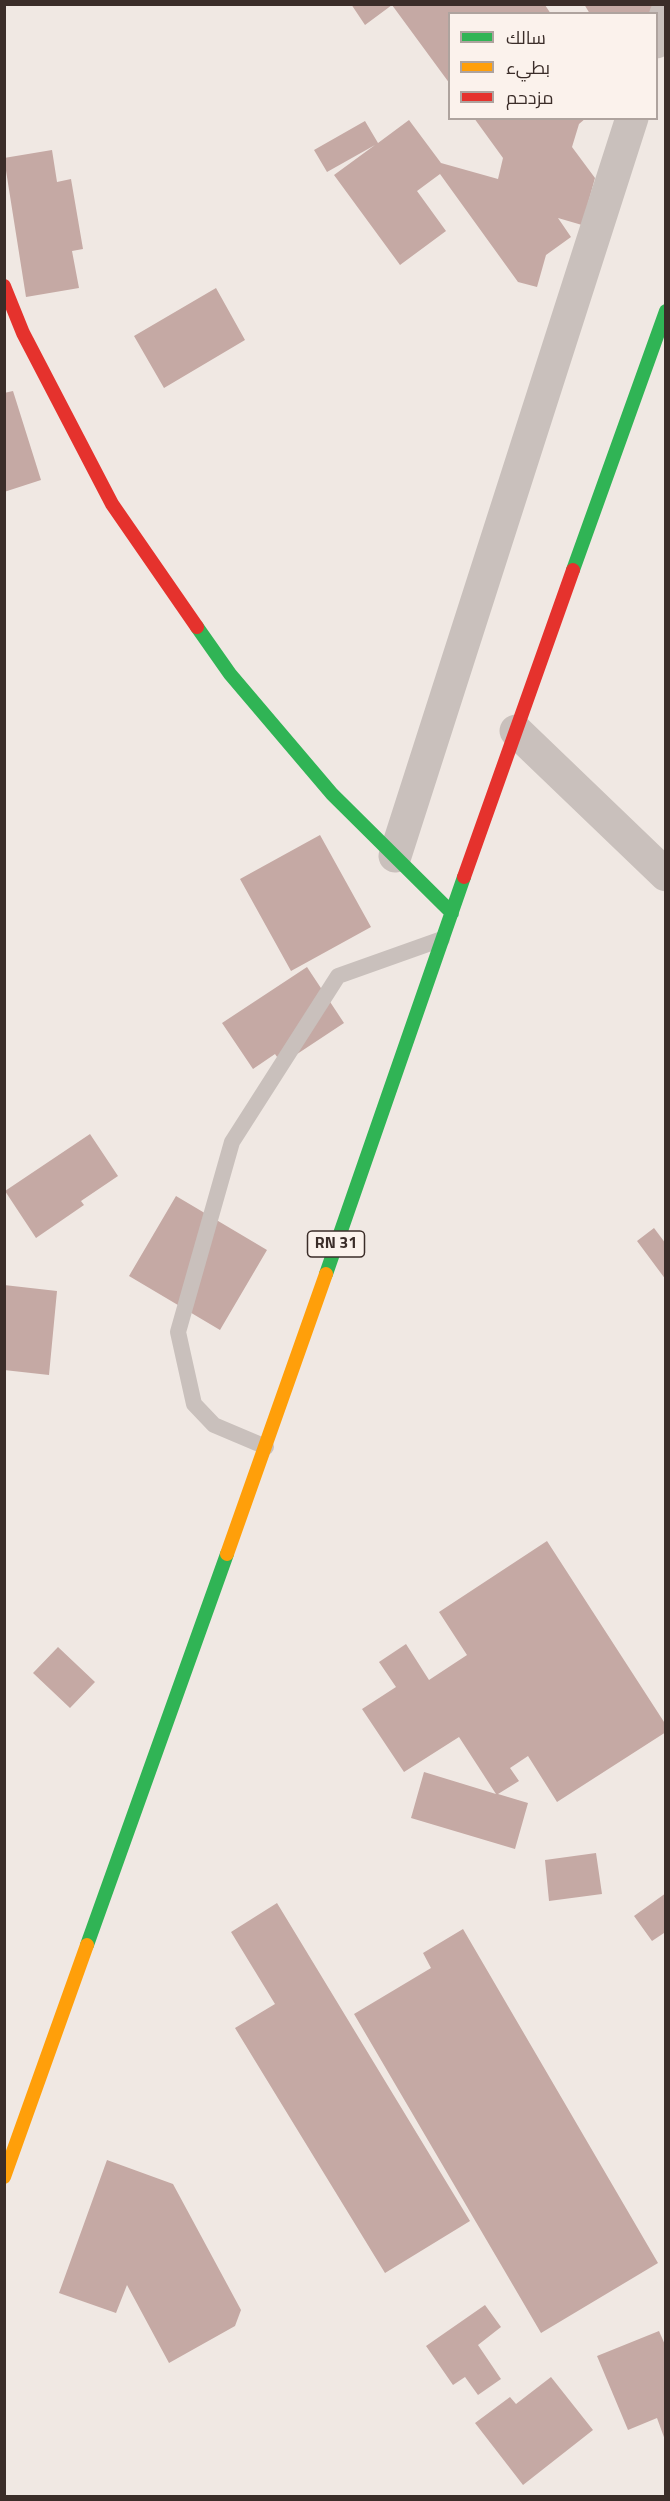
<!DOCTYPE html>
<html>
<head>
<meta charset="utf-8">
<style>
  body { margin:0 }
  #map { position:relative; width:670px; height:2501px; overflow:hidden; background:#f0e8e3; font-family:"Titillium Web",Cairo,sans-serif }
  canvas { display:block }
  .frame { position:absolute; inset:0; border:6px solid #3b2d29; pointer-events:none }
  .legend { position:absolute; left:448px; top:12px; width:210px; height:108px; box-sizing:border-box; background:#fbf2ec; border:2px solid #aea39e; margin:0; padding:8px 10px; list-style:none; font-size:18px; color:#3b2d29 }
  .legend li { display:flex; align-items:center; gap:12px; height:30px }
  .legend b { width:30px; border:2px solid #aea39e }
</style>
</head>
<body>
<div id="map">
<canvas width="670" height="2501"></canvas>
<div class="frame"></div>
<ul class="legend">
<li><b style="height:8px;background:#30b455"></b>سالك</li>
<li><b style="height:8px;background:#ff9f0a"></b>بطيء</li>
<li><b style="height:8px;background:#e5322d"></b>مزدحم</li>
</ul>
</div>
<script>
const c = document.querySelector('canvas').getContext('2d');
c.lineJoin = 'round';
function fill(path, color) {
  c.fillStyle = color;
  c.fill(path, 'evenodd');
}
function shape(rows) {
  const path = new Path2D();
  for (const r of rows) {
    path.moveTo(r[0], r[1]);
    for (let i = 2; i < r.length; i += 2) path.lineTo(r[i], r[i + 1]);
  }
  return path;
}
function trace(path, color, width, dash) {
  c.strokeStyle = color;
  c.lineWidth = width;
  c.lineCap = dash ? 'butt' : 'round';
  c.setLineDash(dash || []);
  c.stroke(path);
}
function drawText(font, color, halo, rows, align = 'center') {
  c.font = font + ' "Titillium Web",sans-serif';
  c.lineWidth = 6;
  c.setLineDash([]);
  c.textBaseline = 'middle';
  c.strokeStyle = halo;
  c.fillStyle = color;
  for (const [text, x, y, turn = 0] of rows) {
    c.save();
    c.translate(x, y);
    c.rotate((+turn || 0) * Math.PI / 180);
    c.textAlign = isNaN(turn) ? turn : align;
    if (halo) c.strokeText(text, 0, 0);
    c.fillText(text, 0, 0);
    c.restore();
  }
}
const building = shape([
  [351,4,545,5,551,14,450,14,450,84,392,5,365,25],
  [584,4,666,4,654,14,590,14],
  [474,118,586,118,579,124,572,147,595,178,582,225,558,218,571,237,546,255,537,287,518,282,440,174,417,191,446,231,400,265,334,175,375,145,327,172,314,150,365,121,378,143,409,120,441,163,498,179,503,158],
  [52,150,57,182,71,179,83,249,72,251,79,288,26,297,4,158],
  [216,288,245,340,164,388,134,336],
  [13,391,41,480,4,492,4,393],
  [320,835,371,927,291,971,240,879],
  [307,967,344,1023,282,1064,275,1054,253,1069,222,1023],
  [90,1134,118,1176,81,1201,84,1205,36,1238,5,1191],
  [176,1196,267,1250,220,1330,129,1276],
  [654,1228,666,1244,666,1280,637,1241],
  [4,1285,57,1291,49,1375,4,1370],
  [547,1541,666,1725,666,1732,557,1802,528,1756,510,1768,519,1781,498,1794,528,1803,515,1849,411,1818,424,1772,496,1794,459,1737,404,1772,362,1709,396,1687,379,1662,406,1644,429,1680,467,1655,439,1612],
  [58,1647,95,1682,70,1708,33,1673],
  [596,1853,602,1894,549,1901,545,1860],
  [666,1893,666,1935,664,1933,652,1941,634,1916],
  [277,1903,470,2221,385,2273,235,2028,275,2004,231,1932],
  [463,1929,658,2263,541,2333,354,2014,431,1968,423,1953],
  [107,2160,173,2184,241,2310,235,2326,169,2363,127,2285,116,2313,59,2293],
  [485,2305,501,2327,478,2345,501,2379,478,2395,465,2377,453,2385,426,2346],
  [659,2331,666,2347,665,2440,657,2418,628,2430,597,2356],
  [551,2377,593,2430,523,2485,475,2423,510,2397,516,2404]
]);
const lane = shape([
  [266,1447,214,1425,194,1404,178,1332,232,1142,338,976,442,939]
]);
const street = shape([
  [656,42,666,14],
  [516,731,666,875],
  [395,856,632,118]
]);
const fast = shape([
  [573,570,666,311],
  [197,627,230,674,332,794,452,913],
  [326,1274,464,877],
  [87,1945,227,1554]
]);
const slow = shape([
  [227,1554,326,1274],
  [4,2177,87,1945]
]);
const jam = shape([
  [4,286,23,333,112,504,197,627],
  [464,877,573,570]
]);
const shields = [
  [336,1244,57]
];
const shieldNames = [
  ["RN 31",336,1244]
];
fill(building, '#c5a9a4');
trace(lane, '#c9c0bc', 16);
trace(street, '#c9c0bc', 33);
trace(fast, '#30b455', 14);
trace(slow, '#ff9f0a', 14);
trace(jam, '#e5322d', 14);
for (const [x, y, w] of shields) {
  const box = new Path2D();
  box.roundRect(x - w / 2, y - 13, w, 26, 4.5);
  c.fillStyle = '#fbf2ec';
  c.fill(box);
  trace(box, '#3b2d29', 1.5);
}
drawText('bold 16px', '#3b2d29', null, shieldNames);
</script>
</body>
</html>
